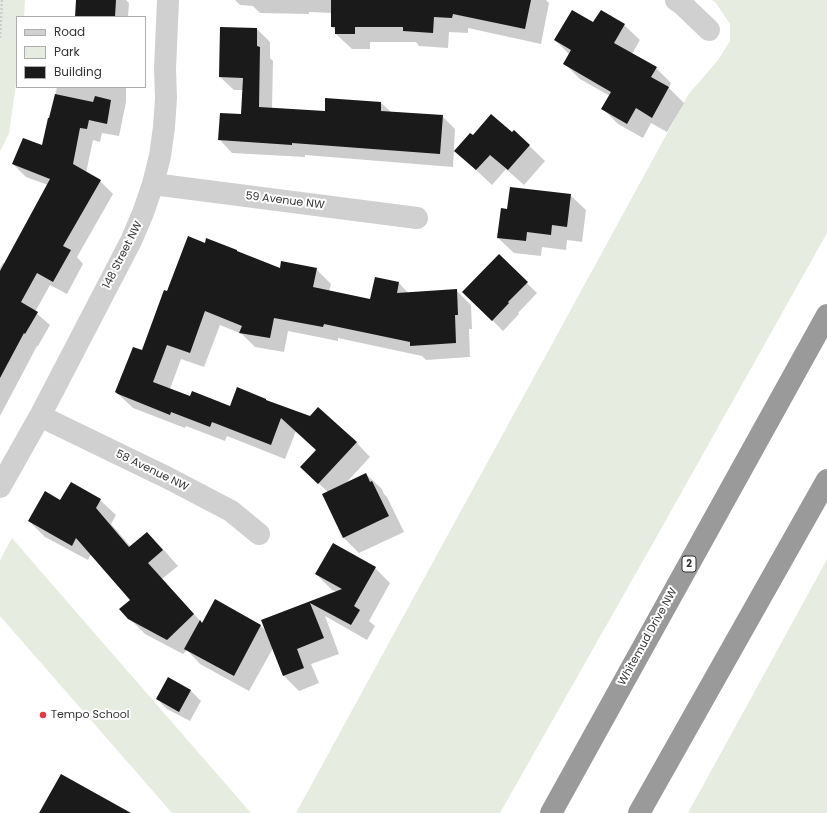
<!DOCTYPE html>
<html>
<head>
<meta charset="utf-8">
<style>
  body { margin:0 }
  #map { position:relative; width:827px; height:813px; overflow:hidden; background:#fff; font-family:Poppins,sans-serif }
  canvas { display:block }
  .legend { position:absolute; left:16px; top:16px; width:130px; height:72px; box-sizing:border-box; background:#fff; border:1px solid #adadad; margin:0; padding:5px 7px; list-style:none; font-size:12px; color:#333 }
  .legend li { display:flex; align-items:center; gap:8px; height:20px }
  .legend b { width:20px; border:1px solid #adadad }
</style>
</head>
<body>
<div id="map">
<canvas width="827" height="813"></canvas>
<ul class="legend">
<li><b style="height:5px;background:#d0d0d0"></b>Road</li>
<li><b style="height:11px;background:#e6ecdf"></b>Park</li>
<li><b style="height:11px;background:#1a1a1a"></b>Building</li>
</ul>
</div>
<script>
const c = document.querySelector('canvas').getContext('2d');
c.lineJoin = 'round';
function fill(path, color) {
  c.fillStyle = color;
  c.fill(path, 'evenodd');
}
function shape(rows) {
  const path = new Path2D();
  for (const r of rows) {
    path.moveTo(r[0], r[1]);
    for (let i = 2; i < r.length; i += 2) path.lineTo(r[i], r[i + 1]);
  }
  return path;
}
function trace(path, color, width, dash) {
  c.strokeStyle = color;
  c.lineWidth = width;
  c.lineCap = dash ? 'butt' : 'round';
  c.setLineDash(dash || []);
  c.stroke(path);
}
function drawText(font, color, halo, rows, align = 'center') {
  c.font = font + ' Poppins,sans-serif';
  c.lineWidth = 4;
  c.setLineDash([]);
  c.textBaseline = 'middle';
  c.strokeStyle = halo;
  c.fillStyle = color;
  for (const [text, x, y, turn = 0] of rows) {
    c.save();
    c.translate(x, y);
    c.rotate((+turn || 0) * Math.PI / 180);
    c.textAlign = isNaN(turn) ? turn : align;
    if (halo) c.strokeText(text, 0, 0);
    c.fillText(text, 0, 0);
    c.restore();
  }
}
const green = shape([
  [0,0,25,0,24,17,17,17,17,76,9,134,0,151],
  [712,0,827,0,827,233,657,536,500,813,296,813,688,95,718,60,730,41,730,24,716,3],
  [12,538,50,582,251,813,172,813,0,616,0,560],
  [827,559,827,813,688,813,819,574]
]);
const shadow = shape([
  [77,0,126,0,129,3,128,17,76,17],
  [235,0,546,0,549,3,541,44,468,28,468,33,449,32,448,48,419,46,416,42,370,42,370,49,352,49,336,34,336,30,332,27,332,13,309,12,309,14,260,13,253,6,240,5],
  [593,24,624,25,640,40,632,54,656,68,671,83,669,88,684,103,667,132,651,123,643,138,618,124,603,109,610,96,580,79,565,64,570,55,555,40],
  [257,29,270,42,270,58,273,61,272,108,326,112,381,103,391,112,442,116,455,129,453,167,305,155,305,157,232,153,219,139,242,115,244,90,234,90,220,77],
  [57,87,126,87,126,102,119,136,102,133,100,142,93,140,86,173,100,181,113,194,77,257,83,264,67,294,50,285,35,312,50,325,38,346,37,346,0,416,0,268,3,263,5,264,48,185,26,177,13,164,42,147,50,120],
  [514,131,545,161,524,185,506,169,492,185,456,151,473,136,512,134],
  [570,195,586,210,582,242,567,240,566,250,542,247,541,256,514,253,498,238],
  [499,256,537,293,518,313,519,314,503,331,464,292],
  [316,269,331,284,329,291,371,300,399,283,408,293,456,290,471,305,472,329,469,329,470,357,426,360,422,356,338,338,338,341,288,331,284,352,255,347,242,334,220,325,204,367,181,359,170,389,191,397,231,407,266,400,356,442,370,457,346,483,366,474,382,489,384,494,387,497,404,532,359,553,344,538,323,494,328,492,316,481,317,450,296,431,285,459,227,436,225,441,186,426,185,428,133,408,116,392,142,352,168,292,280,270],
  [100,500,116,515,111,524,131,547,147,533,162,548,178,566,162,579,203,624,215,601,261,626,267,632,262,621,337,592,332,590,316,574,375,568,390,583,369,621,375,626,367,640,325,616,339,654,311,664,319,683,299,691,283,675,273,648,249,691,200,664,187,650,183,654,145,634,129,618,131,600,91,554,88,560,45,537,29,521,61,501],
  [168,678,191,691,201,701,190,721,167,709,157,699]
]);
const building = shape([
  [76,0,116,0,115,17,75,17],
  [331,0,531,0,525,29,453,14,452,18,434,17,433,33,403,31,403,27,355,27,355,34,335,34,335,27,331,27],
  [572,10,593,22,601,10,625,24,614,43,657,67,651,77,669,87,652,118,636,108,627,124,601,109,611,92,563,64,571,50,554,40],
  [220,27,257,28,257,46,260,47,259,107,325,111,325,98,381,102,381,111,443,115,440,154,292,143,292,145,218,140,220,113,241,114,243,78,219,77],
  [55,94,93,102,95,96,111,100,107,124,89,120,87,129,80,128,73,164,101,180,63,246,71,250,53,282,37,273,21,302,38,312,25,334,24,333,0,378,0,271,50,179,12,164,23,138,42,145,48,118,49,118],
  [491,114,512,132,514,130,530,145,508,170,490,155,476,170,454,151,470,133,473,135],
  [510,187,571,194,567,227,552,225,551,235,527,232,526,241,497,238,501,208,507,209],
  [188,236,205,243,206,238,237,250,237,251,280,268,281,261,317,268,313,287,370,299,375,277,399,282,397,293,457,289,458,315,455,315,456,343,410,346,410,342,324,324,323,327,274,318,270,338,239,333,242,326,205,311,190,353,167,345,153,382,190,396,192,391,230,406,237,387,266,399,266,400,310,416,318,407,357,442,318,484,300,467,316,450,281,418,271,445,212,422,210,427,171,412,170,415,118,394,115,392,133,347,142,350,164,290,167,291],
  [499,254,528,282,508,302,509,303,492,321,462,292],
  [366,473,370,482,372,481,389,516,343,538,322,494],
  [71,482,101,499,96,508,129,547,147,532,163,550,148,563,194,614,167,640,128,619,119,609,130,600,76,538,72,546,28,521,45,491,60,500],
  [333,543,376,567,354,606,360,610,351,625,310,603,324,638,297,649,304,668,283,676,261,620,342,589,315,574],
  [215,599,261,625,234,676,184,649,200,620,202,623],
  [168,677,191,690,179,712,156,699],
  [61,774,131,813,39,813]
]);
const path = shape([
  [0,38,2,0]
]);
const minor = shape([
  [676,0,682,4,709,30],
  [153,184,417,218],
  [40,416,168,478,231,511,259,534],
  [0,487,40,416,117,268,131,241,143,213,153,184,160,156,164,127,166,98,165,69,168,0]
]);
const highway = shape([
  [551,813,827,315],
  [639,813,827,480]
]);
const markers = [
  [43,715,4,"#e63946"]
];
const shields = [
  [689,564,14]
];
const shieldNames = [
  ["2",689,564]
];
const streetNames = [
  ["59 Avenue NW",285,201,7],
  ["148 Street NW",123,255,-63],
  ["58 Avenue NW",152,471,26],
  ["Whitemud Drive NW",648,637,-61]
];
const poiNames = [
  ["Tempo School",51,715]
];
fill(green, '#e6ecdf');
fill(shadow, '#0003');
fill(building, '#1a1a1a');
trace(path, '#cdcdcd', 2.5, [2, 2]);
trace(minor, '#d0d0d0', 22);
trace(highway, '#9a9a9a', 22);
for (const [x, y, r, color] of markers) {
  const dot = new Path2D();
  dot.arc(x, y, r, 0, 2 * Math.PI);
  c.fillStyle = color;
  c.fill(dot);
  trace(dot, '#fff', 1.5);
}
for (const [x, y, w] of shields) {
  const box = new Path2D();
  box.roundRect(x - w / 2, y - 8, w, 16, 3);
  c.fillStyle = '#fff';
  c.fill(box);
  trace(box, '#333', 1);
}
drawText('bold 10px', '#333', null, shieldNames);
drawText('11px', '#333', '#fff', streetNames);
drawText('11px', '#333', '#fff', poiNames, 'left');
</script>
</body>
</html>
